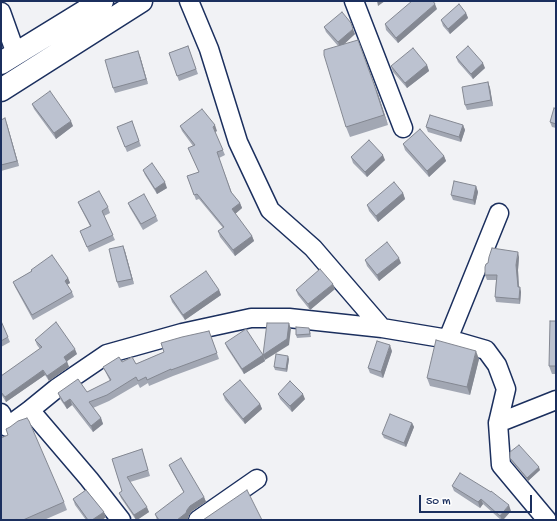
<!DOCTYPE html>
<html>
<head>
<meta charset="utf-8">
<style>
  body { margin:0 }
  #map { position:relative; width:557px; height:521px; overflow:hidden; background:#f1f2f5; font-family:"Gochi Hand",sans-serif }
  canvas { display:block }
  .frame { position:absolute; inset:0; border:2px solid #1b2f5e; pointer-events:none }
  .scale { position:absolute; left:419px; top:495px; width:113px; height:18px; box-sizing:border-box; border:2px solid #1b2f5e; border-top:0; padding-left:5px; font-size:12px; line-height:14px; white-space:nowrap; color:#1b2f5e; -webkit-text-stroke:3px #fff; paint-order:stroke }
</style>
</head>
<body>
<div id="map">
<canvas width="557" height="521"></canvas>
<div class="frame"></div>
<div class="scale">50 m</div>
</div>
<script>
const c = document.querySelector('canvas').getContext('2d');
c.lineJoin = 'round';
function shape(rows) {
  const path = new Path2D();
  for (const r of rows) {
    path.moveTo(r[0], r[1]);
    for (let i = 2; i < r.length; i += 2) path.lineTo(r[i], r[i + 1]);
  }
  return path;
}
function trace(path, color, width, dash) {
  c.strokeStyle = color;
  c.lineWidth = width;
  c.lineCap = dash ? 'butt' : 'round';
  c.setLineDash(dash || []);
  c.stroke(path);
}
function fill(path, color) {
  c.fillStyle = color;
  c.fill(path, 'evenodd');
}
const street = shape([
  [189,1,209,49,238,142,270,210,313,248,382,328],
  [354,1,403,128],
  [1,12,16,54],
  [448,339,499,213],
  [30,410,89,479,121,520],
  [1,413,7,427,30,410,57,388,107,354,182,333,251,318,289,318,382,328,448,339,486,350,497,365,506,389,498,423],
  [198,520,257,479],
  [547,520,501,465,498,423,556,400]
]);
const highway = shape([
  [1,63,102,1],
  [1,90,141,1]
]);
const wall = shape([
  [437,9,398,43,386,30,385,24],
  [466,13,468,18,450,34,443,26,441,20],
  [324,27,355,34,344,44,378,94,388,125,350,137,346,127,338,46,326,32],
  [188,46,198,74,179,81,169,53],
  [140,56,148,84,115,93,113,88],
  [456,57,485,68,473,79,458,62],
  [427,65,429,71,407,88,393,72,391,66],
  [488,82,490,88,493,106,467,110,465,105],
  [32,104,73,126,56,139,34,109],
  [556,109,556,128,552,127,550,122],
  [1,120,7,124,19,166,1,171],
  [132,121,141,146,127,152,117,127],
  [463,125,465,130,461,142,428,132,426,127],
  [180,126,217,131,215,132,225,155,219,158,232,193,240,203,242,208,235,214,252,236,254,241,235,256,220,237,218,231,223,228,199,199,196,200,187,176,199,172,188,148,193,146,182,131],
  [403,144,444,156,446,161,429,177,405,150],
  [351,157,385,160,367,177,353,163],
  [143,170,167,188,157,194,145,175],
  [476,186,478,192,475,205,453,200,451,195],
  [403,193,405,199,378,222,369,211,367,205],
  [78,202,108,207,110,213,104,216,115,240,89,252,80,231,90,226,80,207],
  [128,203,156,216,158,221,143,230,130,208],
  [123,246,125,251,134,284,119,288,117,282],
  [519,257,518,270,519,287,521,292,520,304,496,302,495,297,496,280,487,280,485,275],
  [365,260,401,263,379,281,367,266],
  [31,270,68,278,70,283,67,285,72,292,74,297,33,320,15,287,13,282,32,271],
  [335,289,310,310,298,295,296,290],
  [219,290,221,295,185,320,172,302,170,296],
  [1,321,10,342,1,347],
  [556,321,556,374,552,374,549,366],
  [309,328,310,331,311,337,297,338,296,335],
  [209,331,219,359,173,376,149,386,148,383,140,388,138,384,109,401,93,408,101,418,103,424,93,432,72,405,67,409,60,399,58,393,87,392,110,381,103,367,122,362,136,364,164,352],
  [35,340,77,354,67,361,69,367,49,381,45,375,6,402,1,394,1,376,40,349,37,345],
  [225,343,263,355,265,361,244,374,227,348],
  [392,351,383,378,370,373,368,368],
  [289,359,287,372,275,370,274,367],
  [479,359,470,395,430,386,427,378],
  [223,394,260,404,262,409,245,424,225,400],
  [278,394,305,399,292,412,280,399],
  [412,423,414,427,406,447,384,438,382,434],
  [142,449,150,476,130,482,149,512,137,520,136,520,121,498,119,493,122,491,112,459],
  [510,458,540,470,528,481,511,461],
  [169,465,204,497,206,502,192,511,189,515,188,519,186,520,157,520,155,514,184,493,171,470],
  [452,486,511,511,503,520,501,520,483,504,480,508,454,491],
  [73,499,106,517,102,520,86,520,75,505],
  [64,502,67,510,44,520,1,520]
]);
const shadedWall = shape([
  [377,1,385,1,378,6],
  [435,4,437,9,398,43,396,38],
  [466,13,468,18,450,34,448,29],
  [353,29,355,34,340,48,338,42],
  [138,51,140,56,148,84,146,79],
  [483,63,485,68,473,79,471,74],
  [427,65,429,71,407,88,405,83],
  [488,82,490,88,493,106,491,100],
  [374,84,378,94,388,125,384,115],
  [5,118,7,124,19,166,17,161],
  [71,121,73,126,56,139,54,133],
  [215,125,217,131,215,132,213,127],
  [463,125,465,130,461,142,459,137],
  [383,155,385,160,367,177,365,172],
  [444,156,446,161,429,177,427,171],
  [165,182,167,188,157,194,155,189],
  [476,186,478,192,475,205,473,200],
  [403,193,405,199,378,222,376,216],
  [240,203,242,208,234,215,232,209],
  [252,236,254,241,235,256,233,250],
  [123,246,125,251,134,284,132,279],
  [518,252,519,257,518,270,519,291,520,287,521,292,520,304,519,299,516,265],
  [399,258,401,263,379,281,377,275],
  [68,278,70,283,66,285,65,281],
  [333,284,335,289,310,310,308,304],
  [219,290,221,295,185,320,183,315],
  [289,323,291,329,289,345,265,360,263,355],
  [390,345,392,351,383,378,381,372],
  [75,349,77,354,66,362,64,357],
  [476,351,479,359,470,395,467,387],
  [263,355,265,361,244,374,242,369],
  [288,356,289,359,287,372,286,369],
  [67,362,69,367,49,381,47,376],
  [43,370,45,375,6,402,5,397],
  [303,394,305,399,292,412,290,406],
  [70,399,72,405,67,409,64,403],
  [260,404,262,409,245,424,243,419],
  [101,418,103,424,93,432,91,426],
  [412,423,414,427,406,447,404,443],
  [539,467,540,470,528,481,527,478],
  [204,497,206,502,192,511,189,515,188,519,186,520,177,520,190,506],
  [481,499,483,504,480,508,478,502],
  [509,505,511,511,503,520,502,520,500,516],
  [147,507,149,512,137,520,136,520,134,515],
  [104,512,106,517,102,520,92,520]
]);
const building = shape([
  [412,1,433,1,435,4,396,38,385,24,412,1],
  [459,4,466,13,448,29,441,20,459,4],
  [342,12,351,23,353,29,338,42,324,27,342,12],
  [358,40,374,84,384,115,346,127,324,55,324,50,358,40],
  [188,46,196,69,177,76,169,53,188,46],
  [468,46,483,63,471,74,456,57,468,46],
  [413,48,427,65,405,83,391,66,413,48],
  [138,51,146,79,113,88,105,60,138,51],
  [488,82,491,100,465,105,462,87,488,82],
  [50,91,71,121,54,133,32,104,50,91],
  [554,108,556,109,556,124,550,122,554,108],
  [202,109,215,125,213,127,223,150,217,152,231,192,240,203,232,209,252,236,233,250,218,231,224,227,197,194,194,195,187,176,199,172,188,148,195,145,180,126,202,109],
  [430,115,463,125,459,137,426,127,430,115],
  [5,118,17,161,1,165,1,120,5,118],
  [132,121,139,141,125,147,117,127,132,121],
  [420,129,444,156,427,171,403,144,420,129],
  [369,140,383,155,365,172,351,157,369,140],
  [152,163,165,182,155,189,143,170,152,163],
  [454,181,476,186,473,200,451,195,454,181],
  [394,182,403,193,376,216,367,205,394,182],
  [99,191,108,207,102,211,113,235,87,247,80,231,91,226,78,202,99,191],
  [144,194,156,216,141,224,128,203,144,194],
  [387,242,399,258,377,275,365,260,387,242],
  [123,246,132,279,117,282,109,249,123,246],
  [492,248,518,252,516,265,518,287,520,287,519,299,495,297,497,275,485,275,485,267,486,264,488,263,489,257,492,248],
  [52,255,68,278,65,281,72,292,32,315,13,282,32,271,31,270,52,255],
  [320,269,333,284,308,304,296,290,320,269],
  [206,271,219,290,183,315,170,296,206,271],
  [1,321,8,337,1,341,1,321],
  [550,321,556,321,556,366,549,366,550,321],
  [56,322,75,349,64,357,67,362,47,376,43,370,5,397,1,392,1,376,42,347,35,340,56,322],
  [267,323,289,323,287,339,263,355,267,323],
  [296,327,309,328,310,334,296,335,296,327],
  [246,329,263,355,242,369,225,343,246,329],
  [209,331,217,353,171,370,171,369,147,380,146,377,138,381,136,377,107,395,89,402,101,418,91,426,70,399,64,403,58,393,78,379,87,392,111,380,103,367,119,357,122,362,132,357,136,364,164,352,161,343,182,337,209,331],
  [436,340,476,351,467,387,427,378,436,340],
  [377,341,390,345,381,372,368,368,377,341],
  [276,354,288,356,286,369,274,367,276,354],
  [240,380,260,404,243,419,223,394,240,380],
  [290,381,303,394,290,406,278,394,290,381],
  [390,414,412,423,404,443,382,434,390,414],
  [27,418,29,421,64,502,23,520,1,520,1,438,8,435,6,429,10,427,18,421,27,418],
  [519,445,539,467,527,478,510,458,510,452,519,445],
  [142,449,148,470,127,477,147,507,134,515,119,493,122,491,112,459,142,449],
  [181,458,204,497,190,506,187,510,186,513,177,520,159,520,155,514,184,492,169,465,181,458],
  [460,473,491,492,491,491,509,505,500,516,481,499,478,502,452,486,460,473],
  [86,490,104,512,92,520,88,520,73,499,86,490],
  [247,490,262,520,203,520,247,490]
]);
trace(street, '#1b2f5e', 21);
trace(highway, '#1b2f5e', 25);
trace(street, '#fff', 18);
trace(highway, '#fff', 22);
fill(wall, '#a2a7b3');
fill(shadedWall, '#848892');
fill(building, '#bcc2d0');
trace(building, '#848892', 1);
</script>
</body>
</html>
